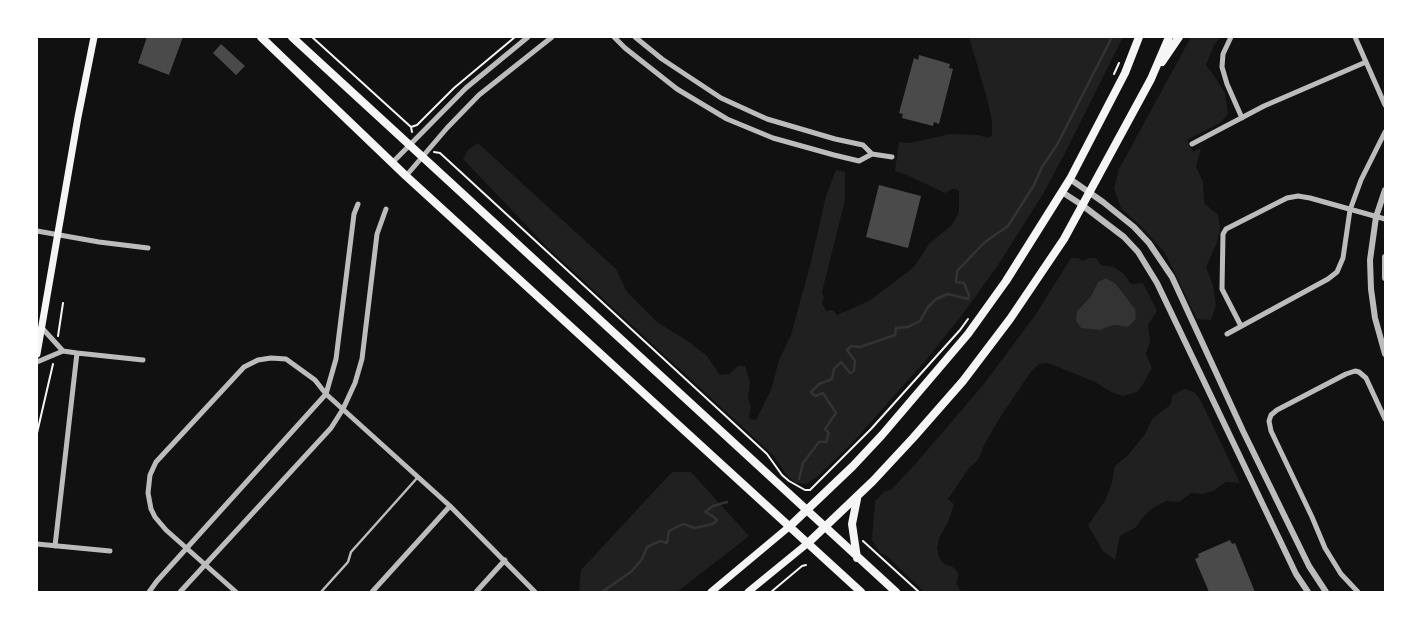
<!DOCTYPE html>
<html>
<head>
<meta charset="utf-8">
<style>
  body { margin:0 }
  #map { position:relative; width:1422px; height:629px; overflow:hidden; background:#111; font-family:"Open Sans",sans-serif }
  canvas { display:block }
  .frame { position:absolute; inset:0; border:38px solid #fff; pointer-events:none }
</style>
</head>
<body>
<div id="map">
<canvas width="1422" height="629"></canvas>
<div class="frame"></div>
</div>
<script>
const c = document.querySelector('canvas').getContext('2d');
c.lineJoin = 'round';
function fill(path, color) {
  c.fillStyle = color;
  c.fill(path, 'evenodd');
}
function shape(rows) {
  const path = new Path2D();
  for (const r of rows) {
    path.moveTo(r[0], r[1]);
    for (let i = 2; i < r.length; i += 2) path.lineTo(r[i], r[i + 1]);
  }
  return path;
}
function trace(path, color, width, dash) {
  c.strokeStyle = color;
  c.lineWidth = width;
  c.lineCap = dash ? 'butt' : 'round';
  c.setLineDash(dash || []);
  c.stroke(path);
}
const green = shape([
  [969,37,1123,37,1063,157,1043,194,998,265,962,315,926,360,852,443,817,477,806,484,796,483,788,477,773,455,547,247,463,159,468,150,478,143,616,269,627,292,657,322,689,342,707,356,720,375,729,374,738,366,745,366,750,382,748,398,751,406,749,418,756,420,771,390,779,360,791,335,811,262,826,196,836,170,845,172,845,200,822,292,824,298,822,303,826,311,833,310,837,315,869,301,914,267,929,244,952,225,959,212,959,192,957,189,952,189,945,193,907,175,895,171,899,142,909,143,951,134,977,135,989,138,992,135,992,121,988,102],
  [1191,37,1221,37,1214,45,1206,65,1215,77,1225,93,1228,114,1220,123,1187,140,1193,152,1201,148,1196,167,1203,182,1204,203,1218,215,1220,228,1217,242,1206,267,1213,285,1216,306,1211,320,1197,319,1165,253,1142,227,1121,208,1114,189,1119,169],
  [1071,258,1078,258,1083,261,1089,258,1096,258,1101,265,1114,267,1124,274,1131,284,1143,283,1157,311,1148,325,1150,341,1146,354,1152,368,1143,384,1137,392,1123,396,1111,392,1095,382,1048,363,1039,364,1030,373,1001,416,985,443,978,460,969,468,948,499,954,504,949,520,939,538,937,548,939,557,944,564,953,567,959,574,956,583,961,592,924,592,887,556,880,553,872,540,875,501,885,491,891,490,918,461,984,384,1036,314],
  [1106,278,1116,284,1132,305,1136,319,1128,327,1114,325,1100,330,1079,308,1088,300],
  [1184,389,1194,392,1201,401,1240,483,1226,482,1213,491,1203,494,1191,493,1179,502,1166,501,1153,508,1144,516,1136,527,1120,536,1115,560,1103,551,1088,525,1105,501,1112,482,1115,466,1128,455,1145,434,1153,418,1170,405,1173,395],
  [672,472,691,472,749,536,677,592,579,592,581,570]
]);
const water = shape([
  [1106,278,1116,284,1132,305,1135,309,1136,319,1128,327,1114,325,1100,330,1081,328,1076,320,1077,311,1091,296,1098,282]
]);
const stream = shape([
  [799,479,803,463,819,442,826,442,829,433,825,429,836,413,823,393,815,396,811,392,819,384,832,379,834,369,841,362,850,373,854,371,855,361,847,350,851,346,860,347,895,335,896,328,908,327,920,321,928,307,936,299,948,294,968,299,969,295,964,283,956,282,957,271,985,242,1008,226,1034,185,1042,167,1057,145,1112,37],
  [602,592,632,571,642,559,647,547,660,541,667,543,669,531,683,524,695,528,713,524,717,520,711,515,705,512,713,506,727,502]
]);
const building = shape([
  [147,37,183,37,169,75,138,63],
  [221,44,245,66,236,75,213,53],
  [919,55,950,64,949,68,953,69,939,124,934,122,933,126,902,118,903,114,899,113,914,58,918,60],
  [879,185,921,196,908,248,866,237],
  [1230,540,1232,544,1235,543,1255,592,1209,592,1195,559,1199,557,1198,554]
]);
const path = shape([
  [312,37,411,127,412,132],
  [1114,74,1119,63],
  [411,127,417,125,454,88,515,37],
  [434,152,440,153,767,454,782,475,789,481,805,490,810,490,871,429,960,330,968,319],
  [58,336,63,303],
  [37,433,53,364],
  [863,541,919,592],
  [771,592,802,566,806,565]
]);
const service = shape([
  [321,592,348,562,351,552,418,477]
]);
const minor = shape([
  [614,37,625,48,677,89,727,119,773,138,834,155,859,161,872,154,892,157],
  [635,37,662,59,721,98,767,119,835,139,863,145,872,154],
  [1231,37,1223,54,1222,67,1227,84,1242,118],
  [1355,37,1385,105],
  [1192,144,1264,106,1366,62],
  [392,163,466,88,528,37],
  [406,176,447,128,479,95,552,37],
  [37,231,99,242,148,248],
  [1241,326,1222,289,1223,234,1226,229,1287,198,1298,196,1310,198,1385,219],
  [42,328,63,351],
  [1227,334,1328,279,1337,272,1343,258,1350,210,1361,180,1385,132],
  [37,362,63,351,77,353],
  [37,544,110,551],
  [55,546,77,353,143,360],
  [149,592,157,581,326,394,336,359,354,214,358,204],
  [180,592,331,428,343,409,355,383,362,359,377,234,386,209],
  [236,592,166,530,155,517,151,509,148,493,150,475,156,462,244,367,258,360,271,358,286,359,315,380,326,394,450,506,535,592],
  [372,592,450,506],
  [476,592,505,560],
  [1358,592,1341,574,1325,548,1312,517,1271,431,1269,421,1271,415,1277,410,1346,374,1355,371,1359,372,1366,378,1385,419]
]);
const tertiary = shape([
  [1070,179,1103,202,1134,227,1149,243,1172,277,1243,431,1309,566,1326,592],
  [1385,190,1376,217,1370,260,1371,289,1375,318,1385,354],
  [1062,192,1082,205,1124,237,1138,252,1157,283,1296,574,1308,592],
  [1385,257,1385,278]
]);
const secondary = shape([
  [37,354,78,117,94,37],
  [711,592,790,526],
  [748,592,808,543]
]);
const primary = shape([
  [261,37,406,176,861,592],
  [292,37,896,592],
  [1162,62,1179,37],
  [857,499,852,524,857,558],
  [790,526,853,466,882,435,968,334,1006,281,1070,179,1125,73,1139,37],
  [808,543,873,481,913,438,963,381,1010,319,1064,239,1151,79,1169,37]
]);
fill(green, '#202020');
fill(water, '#333');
trace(stream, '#333', 2.5);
fill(building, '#4a4a4a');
trace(path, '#f5f5f5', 2);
trace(service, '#bcbcbc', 2.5);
trace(minor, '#bcbcbc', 5);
trace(tertiary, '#bcbcbc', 6);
trace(secondary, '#f5f5f5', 7);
trace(primary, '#f5f5f5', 8);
</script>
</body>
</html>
